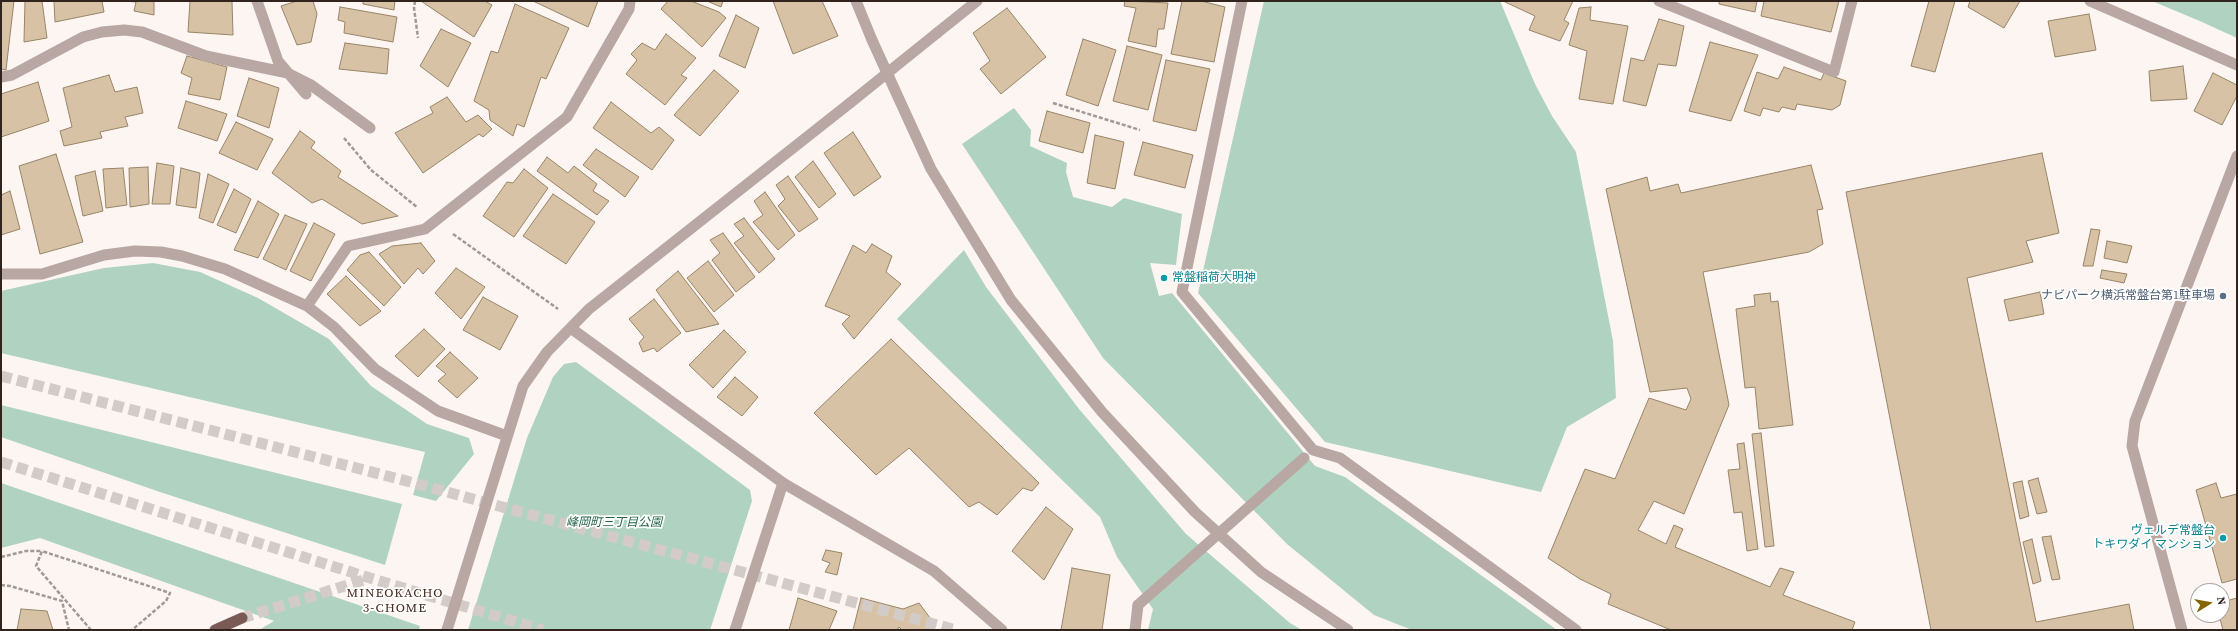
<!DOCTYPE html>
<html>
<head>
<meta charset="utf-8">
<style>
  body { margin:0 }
  #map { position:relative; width:2238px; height:631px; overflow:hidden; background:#fcf5f1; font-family:"Source Serif 4",serif }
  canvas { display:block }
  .frame { position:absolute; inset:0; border:2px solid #31241e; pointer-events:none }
  .north { position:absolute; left:2190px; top:583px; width:40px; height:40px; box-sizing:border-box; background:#fff; border:1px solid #ada7a5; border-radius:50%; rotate:79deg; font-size:11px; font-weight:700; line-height:16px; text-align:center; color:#31241e }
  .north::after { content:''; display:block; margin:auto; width:14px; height:18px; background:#846500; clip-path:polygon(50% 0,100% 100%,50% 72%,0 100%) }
</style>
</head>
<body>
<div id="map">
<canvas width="2238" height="631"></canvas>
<div class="frame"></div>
<div class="north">N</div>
</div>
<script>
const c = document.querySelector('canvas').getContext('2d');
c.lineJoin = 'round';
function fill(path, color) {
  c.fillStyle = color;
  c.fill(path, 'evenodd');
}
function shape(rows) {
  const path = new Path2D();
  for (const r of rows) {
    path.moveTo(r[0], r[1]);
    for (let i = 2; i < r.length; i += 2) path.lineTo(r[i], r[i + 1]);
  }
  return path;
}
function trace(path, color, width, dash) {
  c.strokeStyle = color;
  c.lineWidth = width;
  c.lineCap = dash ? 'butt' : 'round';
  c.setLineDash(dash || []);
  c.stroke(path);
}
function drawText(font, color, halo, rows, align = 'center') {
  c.font = font + ' "Source Serif 4","Noto Sans JP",serif';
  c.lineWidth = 3.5;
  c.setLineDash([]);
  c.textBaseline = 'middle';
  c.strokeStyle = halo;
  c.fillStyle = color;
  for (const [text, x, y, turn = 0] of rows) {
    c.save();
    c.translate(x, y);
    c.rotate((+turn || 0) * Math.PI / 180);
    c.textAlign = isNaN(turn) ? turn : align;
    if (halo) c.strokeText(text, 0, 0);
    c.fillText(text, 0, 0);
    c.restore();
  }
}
const green = shape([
  [1264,1,1500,1,1535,84,1552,116,1576,152,1613,341,1616,398,1567,427,1541,492,1325,442,1198,293],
  [2152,1,2237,1,2237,38,2202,22],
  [1014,108,1031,130,1030,146,1067,163,1066,172,1073,197,1112,207,1124,198,1182,214,1176,265,1150,263,1159,296,1172,293,1315,466,1345,477,1557,630,1412,630,1374,615,1287,544,1103,358,962,144],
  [964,250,986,287,1079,409,1186,534,1290,623,1302,630,1148,630,1153,609,1117,557,1100,517,897,319],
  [153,263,200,272,258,298,329,339,371,386,427,424,469,438,474,454,436,501,413,495,425,452,1,353,1,291,104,268],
  [576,362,750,490,752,501,710,630,468,630,527,438,553,377,564,364],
  [1,405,402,504,385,565,160,492,1,437],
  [1,483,420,626,419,630,259,630,274,621,40,538,1,548]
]);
const building = shape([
  [1,1,14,1,6,70,1,69,1,1],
  [25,1,42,1,47,38,24,42,25,1],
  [54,1,102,1,104,12,55,22,54,1],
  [124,1,154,1,154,15,134,11,136,2,124,1],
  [190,1,232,1,233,35,188,32,190,1],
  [297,1,313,1,317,14,311,42,297,45,281,6,297,1],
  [363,1,395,1,394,10,363,4,363,1],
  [421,1,485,1,492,5,474,37,421,1],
  [533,1,598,1,588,27,533,1],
  [668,1,691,1,719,12,726,18,702,47,661,9,668,1],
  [707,1,723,1,721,7,707,1],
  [773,1,822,1,838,36,793,54,773,1],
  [1125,1,1168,3,1164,29,1158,29,1156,47,1128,41,1136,8,1124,6,1125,1],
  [1182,1,1201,1,1225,7,1214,62,1171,54,1182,1],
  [1503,1,1573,1,1564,20,1569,23,1560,41,1529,30,1535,16,1503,1],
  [1719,1,1757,1,1755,12,1719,4,1719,1],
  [1764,1,1839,1,1831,32,1761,16,1764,1],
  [1929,1,1955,1,1935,72,1911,66,1929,1],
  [1970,1,2020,1,2004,28,1968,7,1970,1],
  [515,4,569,28,546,79,541,77,524,127,517,124,513,136,490,120,489,110,474,101,491,51,498,53,515,4],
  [340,7,397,17,393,42,344,33,345,22,338,20,340,7],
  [1591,7,1590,20,1628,26,1613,104,1579,99,1587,51,1569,45,1579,8,1591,7],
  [1007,8,1046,57,1001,94,980,69,990,61,973,33,1007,8],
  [2089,14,2096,50,2055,57,2048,21,2089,14],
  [736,15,759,28,745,68,719,56,736,15],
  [1659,19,1684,26,1676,66,1658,64,1646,106,1623,101,1631,58,1644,61,1659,19],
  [441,29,471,43,448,87,420,66,441,29],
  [666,34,696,58,681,75,687,78,665,105,626,74,637,60,631,54,642,43,655,50,666,34],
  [1083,39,1116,50,1098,106,1066,95,1083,39],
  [1710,42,1758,55,1731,121,1689,111,1710,42],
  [345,43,389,49,387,74,339,69,345,43],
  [1127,46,1162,55,1148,110,1113,101,1127,46],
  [187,56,227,67,220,100,188,94,192,78,181,73,187,56],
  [1166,60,1210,69,1196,131,1153,121,1166,60],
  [2183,66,2187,99,2151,101,2149,71,2183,66],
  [1784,67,1821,80,1824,73,1846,81,1840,105,1832,110,1797,104,1795,110,1782,107,1779,112,1763,108,1760,116,1744,111,1757,72,1778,79,1784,67],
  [714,70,739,91,700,136,674,115,714,70],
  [2213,73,2237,85,2237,96,2222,125,2194,111,2213,73],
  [109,75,115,92,137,87,143,113,125,117,128,126,100,132,102,138,64,146,60,131,72,127,63,88,109,75],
  [249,78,279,88,269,128,237,116,249,78],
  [38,82,49,121,1,137,1,94,38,82],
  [447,97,466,122,478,115,492,129,483,137,479,134,423,173,395,133,433,113,430,107,447,97],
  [186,101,227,114,217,141,178,128,186,101],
  [611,102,651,133,659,127,674,140,652,170,593,128,611,102],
  [1047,111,1090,123,1083,153,1039,141,1047,111],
  [236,122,273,139,257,170,219,153,236,122],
  [300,131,315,142,311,148,341,171,338,177,398,216,362,224,322,199,312,203,272,173,300,131],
  [853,132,881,177,854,196,824,153,853,132],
  [1095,135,1124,142,1115,189,1087,183,1095,135],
  [1143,142,1193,155,1185,188,1134,175,1143,142],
  [596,149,639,177,625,197,583,165,596,149],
  [2042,153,2059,233,2026,241,2033,262,1967,278,2036,622,2129,604,2134,630,1931,630,1846,192,2042,153],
  [56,154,83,242,40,254,19,166,56,154],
  [547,157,568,173,574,166,597,184,593,191,609,201,597,215,537,171,547,157],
  [813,161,836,194,819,208,795,177,813,161],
  [157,163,174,166,170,204,152,204,157,163],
  [1811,165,1823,209,1817,210,1823,244,1809,252,1703,272,1729,405,1684,514,1654,501,1638,530,1666,544,1674,525,1683,529,1675,547,1770,587,1780,568,1794,572,1783,595,1855,622,1852,630,1671,630,1608,604,1611,594,1580,579,1548,558,1585,469,1615,479,1649,398,1686,410,1691,399,1687,388,1650,392,1606,189,1647,177,1650,191,1678,184,1681,193,1811,165],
  [148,167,149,204,130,207,129,168,148,167],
  [123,168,127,205,106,208,103,169,123,168],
  [181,168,200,173,196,208,176,205,181,168],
  [524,169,548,188,514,237,483,216,507,182,513,183,524,169],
  [95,171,103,211,83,216,75,176,95,171],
  [208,174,229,184,213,223,199,218,208,174],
  [788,176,818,219,799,232,778,206,785,199,776,185,788,176],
  [234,189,251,199,236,233,217,225,234,189],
  [10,191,20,229,1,235,1,195,10,191],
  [765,192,795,235,778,250,753,222,763,215,754,201,765,192],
  [553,194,595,222,566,264,523,236,553,194],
  [258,201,279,214,258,258,234,250,258,201],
  [285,215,307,224,286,270,263,259,285,215],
  [744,218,775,259,759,273,734,243,744,236,734,224,744,218],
  [314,223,335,234,311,281,290,271,314,223],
  [2091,229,2100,230,2093,266,2083,266,2091,229],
  [723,233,755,277,736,292,712,260,720,253,710,240,723,233],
  [2107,241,2132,246,2127,263,2104,258,2107,241],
  [421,243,435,261,423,274,418,268,404,284,379,254,392,246,421,243],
  [872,244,892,256,886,272,901,284,854,339,842,324,850,316,825,306,853,245,866,253,872,244],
  [369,252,401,287,384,306,347,270,360,255,369,252],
  [708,261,734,295,714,312,687,278,708,261],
  [456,268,485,287,461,319,435,293,456,268],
  [2102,270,2127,274,2124,283,2100,278,2102,270],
  [678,271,719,324,686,332,656,290,678,271],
  [346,276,381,311,360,326,327,294,346,276],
  [2040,292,2044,314,2009,321,2004,300,2040,292],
  [1770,293,1771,302,1778,301,1793,425,1759,429,1755,387,1745,388,1736,309,1755,306,1754,295,1770,293],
  [483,297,518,316,500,350,463,330,483,297],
  [654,299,681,333,657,352,654,348,643,352,639,343,644,337,629,319,654,299],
  [424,329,445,349,418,377,395,356,424,329],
  [724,330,746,352,713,388,689,365,724,330],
  [891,339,1039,483,1032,491,1023,488,997,515,979,502,969,507,909,448,876,475,814,413,891,339],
  [450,352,478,378,457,398,438,381,446,374,436,366,450,352],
  [735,377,758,397,742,416,717,397,735,377],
  [1761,433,1774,546,1765,547,1752,434,1761,433],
  [1744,443,1758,549,1747,551,1742,512,1734,513,1728,470,1740,469,1737,444,1744,443],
  [2038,478,2047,512,2037,514,2028,481,2038,478],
  [2022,481,2029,516,2020,519,2013,483,2022,481],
  [2216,483,2221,498,2237,494,2237,579,2222,583,2196,490,2216,483],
  [1046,507,1073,529,1044,580,1012,551,1046,507],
  [2051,536,2060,579,2052,580,2042,537,2051,536],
  [2032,539,2041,581,2033,584,2023,542,2032,539],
  [826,550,842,553,837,575,825,572,830,563,822,560,826,550],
  [1072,568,1110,575,1102,630,1061,630,1072,568],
  [798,598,837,611,829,630,789,630,798,598],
  [861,598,903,609,919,603,936,626,929,630,902,630,899,627,897,630,853,630,861,598],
  [2237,598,2237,630,2223,630,2219,615,2222,615,2222,602,2237,598],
  [21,609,47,611,53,630,17,630,21,609]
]);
const trunkTunnel = shape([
  [1,376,399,479,956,630],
  [1,462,370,578,543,630],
  [242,618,370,578]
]);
const path = shape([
  [415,1,414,8,418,38],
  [1053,103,1140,130],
  [344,138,371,170,417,207],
  [453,234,558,309],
  [1,557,26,551,42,551],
  [1,585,10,586,62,601,69,630],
  [91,630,36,566,42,551,170,593,166,601,132,630]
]);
const service = shape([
  [289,74,311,85,370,128],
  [1135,630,1138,605]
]);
const minor = shape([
  [257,1,278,61,306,94],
  [1242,1,1182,292,1313,450,1340,458,1576,630],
  [1659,1,1834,72,1852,1],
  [2090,1,2237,65],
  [937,33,977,1],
  [1,77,12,75,83,37,102,32,124,30,142,32,206,56,288,73],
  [1,274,42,274,104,255,135,251,161,252,182,256,225,269,307,306,334,327,375,369,438,411,507,436],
  [307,306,348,246,425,229,567,117,629,9,630,1],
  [572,329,783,483,934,571,1002,630],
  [447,630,523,386,547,352,589,309,850,103],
  [2182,630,2132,446,2135,421,2237,156]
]);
const tertiary = shape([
  [856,1,872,40,931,169,1011,300,1102,412,1195,512,1261,572,1348,630],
  [735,630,783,483]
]);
const trunk = shape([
  [215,630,242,618]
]);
const serviceBridge = shape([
  [1138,605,1304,458]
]);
const minorBridge = shape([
  [850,103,937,33]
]);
const markers = [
  [1164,278,4,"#0f9aa8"],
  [2223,296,4,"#5c6f8a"],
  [2223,538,4,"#0f9aa8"]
];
const cultureNames = [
  ["常盤稲荷大明神",1172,278],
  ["ヴェルデ常盤台",2215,531,"right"],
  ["トキワダイ マンション",2215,545,"right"]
];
const serviceNames = [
  ["ナビパーク横浜常盤台第1駐車場",2215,296]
];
const parkNames = [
  ["峰岡町三丁目公園",614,523]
];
const neighbourhoodNames = [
  ["MINEOKACHO",395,594],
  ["3-CHOME",395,609]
];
fill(green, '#b0d2c0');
fill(building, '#d7c2a5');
trace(building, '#988468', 1);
trace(trunkTunnel, '#d3cbc7', 11, [11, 5.5]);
trace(path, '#a29894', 2.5, [4, 2]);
trace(service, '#b9a7a4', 11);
trace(minor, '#b9a7a4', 11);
trace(tertiary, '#b9a7a4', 11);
trace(trunk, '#7a5a54', 11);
trace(serviceBridge, '#b9a7a4', 11);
trace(minorBridge, '#b9a7a4', 11);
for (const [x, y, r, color] of markers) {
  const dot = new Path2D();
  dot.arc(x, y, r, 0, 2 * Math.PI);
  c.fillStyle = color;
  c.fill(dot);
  trace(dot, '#fff', 1.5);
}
drawText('12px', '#0d838f', '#fff', cultureNames, 'left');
drawText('12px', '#4e5e75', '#fff', serviceNames, 'right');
drawText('italic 12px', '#246449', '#fff', parkNames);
c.letterSpacing = '1px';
drawText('13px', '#472c1e', '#fff', neighbourhoodNames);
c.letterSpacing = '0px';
</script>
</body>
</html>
